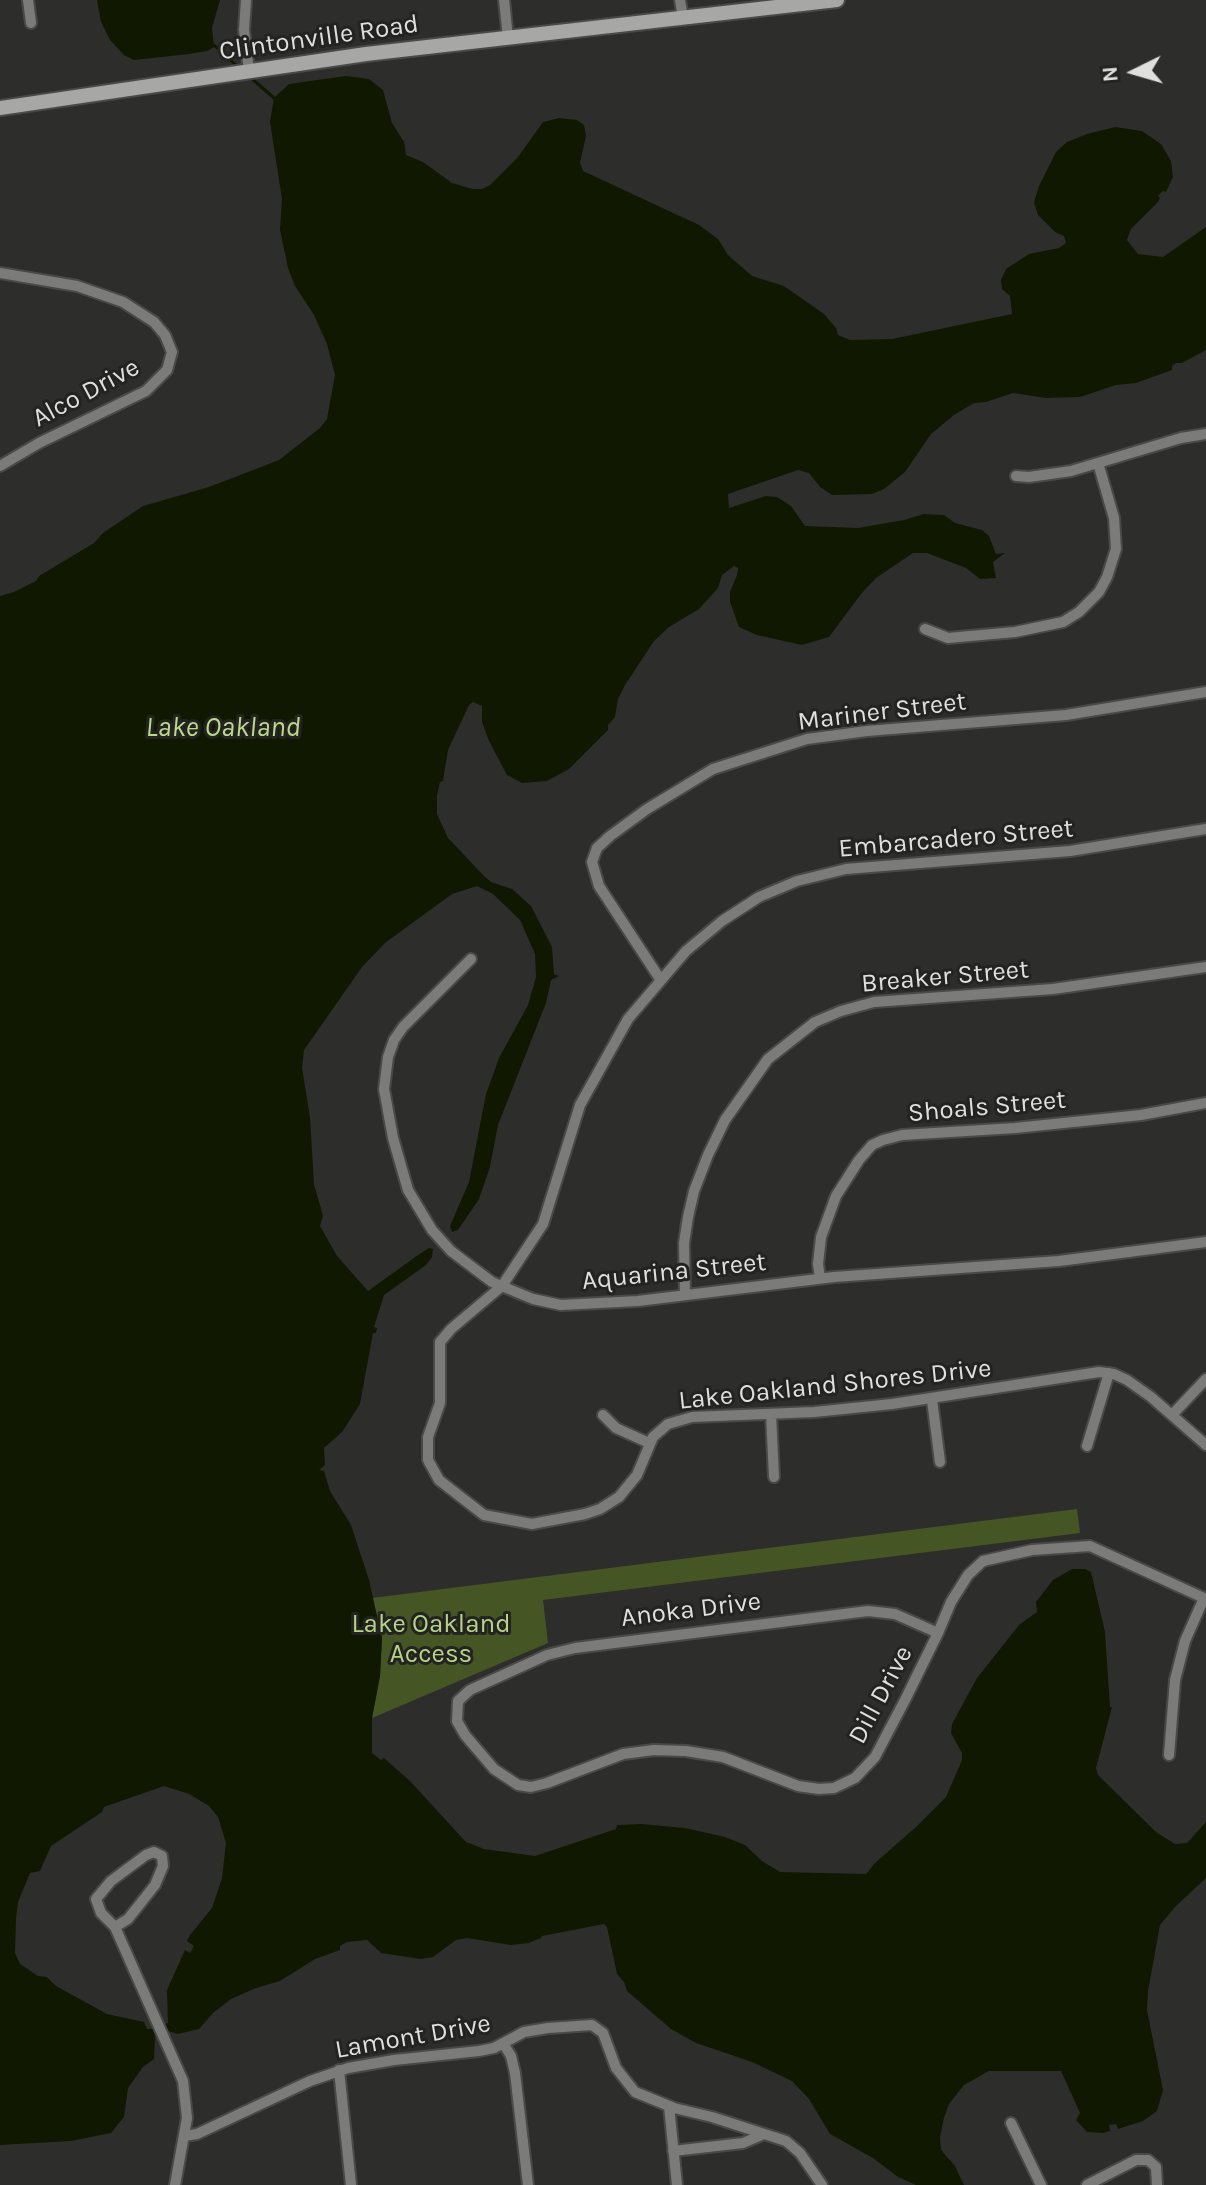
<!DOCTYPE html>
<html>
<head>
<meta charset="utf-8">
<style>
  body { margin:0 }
  #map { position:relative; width:1206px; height:2185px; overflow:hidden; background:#2d2e2c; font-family:Karla,sans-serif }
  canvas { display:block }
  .north { position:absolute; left:1094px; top:32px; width:80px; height:80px; -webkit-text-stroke:6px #232422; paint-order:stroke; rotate:265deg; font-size:22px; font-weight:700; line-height:32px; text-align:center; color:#dfdfde }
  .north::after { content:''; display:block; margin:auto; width:28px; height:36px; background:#dfdfde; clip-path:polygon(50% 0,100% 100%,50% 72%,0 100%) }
</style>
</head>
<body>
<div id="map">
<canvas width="1206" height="2185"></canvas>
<div class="north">N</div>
</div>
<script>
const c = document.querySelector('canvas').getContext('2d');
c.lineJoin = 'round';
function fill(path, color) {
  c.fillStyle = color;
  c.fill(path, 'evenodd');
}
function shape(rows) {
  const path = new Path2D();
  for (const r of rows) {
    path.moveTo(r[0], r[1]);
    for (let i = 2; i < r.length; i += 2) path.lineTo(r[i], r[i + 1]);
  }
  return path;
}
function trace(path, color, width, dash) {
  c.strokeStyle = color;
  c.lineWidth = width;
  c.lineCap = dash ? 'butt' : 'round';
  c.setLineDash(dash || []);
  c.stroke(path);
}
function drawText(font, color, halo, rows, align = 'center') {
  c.font = font + ' Karla,sans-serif';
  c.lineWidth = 6;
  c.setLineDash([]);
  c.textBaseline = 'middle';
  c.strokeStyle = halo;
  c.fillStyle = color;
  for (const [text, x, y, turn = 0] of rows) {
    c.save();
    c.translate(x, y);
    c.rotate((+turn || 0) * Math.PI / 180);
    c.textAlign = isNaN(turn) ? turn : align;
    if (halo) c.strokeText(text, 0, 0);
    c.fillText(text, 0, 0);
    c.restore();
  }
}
const green = shape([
  [1077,1509,1080,1533,543,1600,548,1643,372,1718,380,1676,382,1638,372,1598]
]);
const water = shape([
  [97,0,220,0,212,28,214,47,207,51,189,54,134,60,124,55,110,40,101,22],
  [346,76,369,79,383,90,392,123,404,142,406,155,423,162,452,183,473,189,482,189,490,185,518,157,543,122,559,118,577,120,584,125,586,136,580,163,583,171,699,225,718,239,728,255,752,276,784,286,824,314,836,328,838,335,850,340,892,339,1012,314,1010,296,1002,289,1001,280,1006,269,1029,254,1059,248,1066,243,1064,236,1055,232,1038,215,1034,202,1039,186,1056,152,1067,142,1087,134,1115,127,1142,131,1161,144,1171,161,1173,177,1166,192,1163,191,1158,196,1160,198,1158,202,1131,229,1127,240,1138,254,1163,257,1206,227,1206,350,1182,363,1176,363,1172,366,1172,370,1136,383,1116,385,1080,397,1046,398,1013,393,986,402,974,403,954,415,931,434,905,472,884,489,872,494,832,495,820,487,809,473,798,470,728,494,729,508,766,496,777,497,791,506,805,526,858,528,904,520,924,514,944,515,955,523,982,530,989,536,996,554,1005,553,993,562,996,578,980,579,966,568,927,553,913,553,876,578,861,594,829,637,802,645,757,635,739,627,730,602,730,592,737,575,738,568,734,566,722,575,718,588,699,609,669,627,654,641,625,685,618,699,615,717,608,725,608,730,569,769,547,781,522,783,507,775,489,741,482,722,482,706,473,702,469,705,448,750,443,781,440,782,437,796,437,814,448,838,485,877,491,882,512,889,531,906,552,947,554,974,559,976,551,980,546,1003,498,1125,490,1167,479,1199,458,1230,452,1232,450,1226,469,1182,486,1094,499,1058,528,1005,536,977,535,954,520,920,493,894,477,886,452,894,385,943,362,967,304,1050,302,1068,310,1117,314,1184,323,1216,320,1226,337,1256,368,1291,418,1255,429,1248,433,1249,432,1257,426,1265,384,1295,374,1327,377,1328,376,1333,373,1333,360,1404,342,1432,324,1448,325,1465,319,1470,324,1471,330,1491,351,1525,369,1580,382,1638,380,1676,372,1718,372,1753,381,1760,384,1758,410,1781,466,1842,484,1849,535,1856,616,1829,617,1825,641,1824,685,1828,725,1837,745,1845,762,1861,780,1872,866,1874,875,1863,916,1827,946,1797,962,1760,962,1753,951,1733,952,1724,977,1678,1019,1625,1037,1612,1036,1602,1053,1580,1072,1569,1085,1569,1091,1572,1105,1632,1110,1707,1112,1707,1096,1768,1098,1775,1156,1832,1175,1844,1187,1843,1206,1822,1206,1878,1175,1907,1160,1925,1148,1991,1147,2010,1163,2090,1157,2111,1143,2121,1118,2129,1116,2124,1109,2125,1110,2131,1103,2133,1087,2132,1076,2120,1080,2113,1061,2071,989,2071,964,2085,949,2104,944,2118,940,2137,941,2150,955,2166,964,2185,916,2185,898,2177,873,2158,830,2134,809,2099,792,2081,752,2062,696,2043,671,2029,627,1991,624,1982,617,1974,607,1927,604,1924,542,1936,541,1938,529,1943,511,1945,467,1938,456,1940,433,1957,421,1959,381,1953,367,1940,347,1942,340,1946,340,1950,315,1959,280,1981,256,1988,231,1999,213,2013,199,2029,178,2034,168,2031,155,2037,154,2059,143,2067,128,2088,124,2117,111,2133,71,2141,0,2145,0,596,14,592,36,581,39,576,94,543,103,533,143,506,209,487,279,460,320,428,327,419,335,375,327,344,314,315,295,286,288,268,280,230,282,199,270,122,274,98,289,84],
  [164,1786,189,1794,209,1806,218,1817,226,1843,222,1878,212,1908,190,1935,187,1941,194,1946,190,1953,185,1950,167,1990,168,2023,152,2029,147,2029,144,2022,107,2014,56,1986,47,1977,38,1976,20,1964,15,1953,16,1919,18,1902,30,1873,40,1871,51,1846,102,1812,104,1807]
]);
const stream = shape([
  [214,45,238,67],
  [250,77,274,98]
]);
const street = shape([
  [28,0,31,23],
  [246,0,244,30,249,71],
  [504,0,508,38],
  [680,0,683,18],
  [0,273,77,286,123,302,154,322,165,335,172,352,167,370,146,391,39,443,0,466],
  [1016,476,1029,477,1071,471,1181,438,1206,434],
  [925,629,948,638,1015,632,1063,622,1079,612,1099,592,1107,577,1116,549,1114,518,1098,463],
  [1206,829,1070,851,846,869,797,881,759,897,722,921,686,951,628,1019,580,1105,543,1224,502,1286,451,1329,440,1342,440,1403,428,1437,428,1460,439,1480,484,1515,532,1524,585,1514,600,1509,619,1497,637,1475,653,1437,668,1424,692,1417,814,1412,892,1404,1099,1372,1114,1374,1127,1380,1151,1397,1206,1445],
  [471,959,403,1027,394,1040,388,1057,384,1089,393,1138,408,1190,432,1230,451,1251,492,1282,533,1299,561,1305,638,1301,834,1277,1059,1261,1206,1242],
  [660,979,599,886,592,862,597,848,610,836,647,809,713,769,807,739,867,731,1066,715,1206,692],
  [820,1278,818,1264,821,1237,836,1196,859,1160,872,1145,883,1140,902,1135,1015,1128,1141,1115,1206,1103],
  [685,1295,684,1243,688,1217,694,1191,708,1155,725,1120,768,1059,815,1022,841,1011,874,1002,1053,989,1206,967],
  [932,1400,940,1462],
  [771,1414,774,1477],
  [603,1415,616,1428,649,1443],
  [1172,1415,1206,1379],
  [1087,1446,1109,1373],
  [938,1633,895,1614,868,1611,575,1648,547,1655,470,1690,458,1701,457,1721,465,1735,494,1769,518,1785,531,1787,547,1783,623,1754,654,1750,686,1751,723,1757,798,1786,819,1789,834,1788,855,1778,875,1757,905,1700,938,1633,951,1602,968,1575,983,1561,1032,1550,1090,1546,1206,1599],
  [1169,1755,1175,1680,1185,1641,1204,1598],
  [154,1852,162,1856,163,1866,155,1885,128,1919,115,1927,101,1913,96,1899,111,1881,146,1855,154,1852],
  [115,1927,183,2081,187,2118,175,2185],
  [503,2043,511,2056,515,2073,528,2185],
  [339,2070,351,2185],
  [669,2106,677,2185],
  [1011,2123,1041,2185],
  [184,2136,197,2134,310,2081,348,2068,394,2060,479,2051,494,2048,524,2032,548,2028,592,2025,603,2033,616,2068,635,2092,674,2108,712,2117,786,2141,800,2153,822,2185],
  [673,2151,743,2143,764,2134],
  [1087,2185,1136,2160,1148,2160,1156,2167,1157,2185]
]);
const secondary = shape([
  [0,108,366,54,837,0]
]);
const streetNames = [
  ["Clintonville Road",319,38,-8],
  ["Alco Drive",86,393,-28],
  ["Mariner Street",882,712,-7],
  ["Embarcadero Street",956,839,-5],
  ["Breaker Street",945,977,-5],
  ["Shoals Street",987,1107,-5],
  ["Aquarina Street",674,1272,-6],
  ["Lake Oakland Shores Drive",835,1385,-6],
  ["Anoka Drive",691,1610,-7],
  ["Dill Drive",881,1695,-62],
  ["Lamont Drive",413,2037,-10]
];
const parkNames = [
  ["Lake Oakland",431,1625],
  ["Access",431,1655]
];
const waterNames = [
  ["Lake Oakland",223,728]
];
fill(green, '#465524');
fill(water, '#111801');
trace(stream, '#111801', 3);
trace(street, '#494a48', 14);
trace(secondary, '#494a48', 18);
trace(street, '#7b7c7a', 10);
trace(secondary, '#a7a8a6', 14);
drawText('26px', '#dfdfde', '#232422', streetNames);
drawText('26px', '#b8d285', '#232422', parkNames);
drawText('italic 28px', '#bed88a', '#232422', waterNames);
</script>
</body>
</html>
